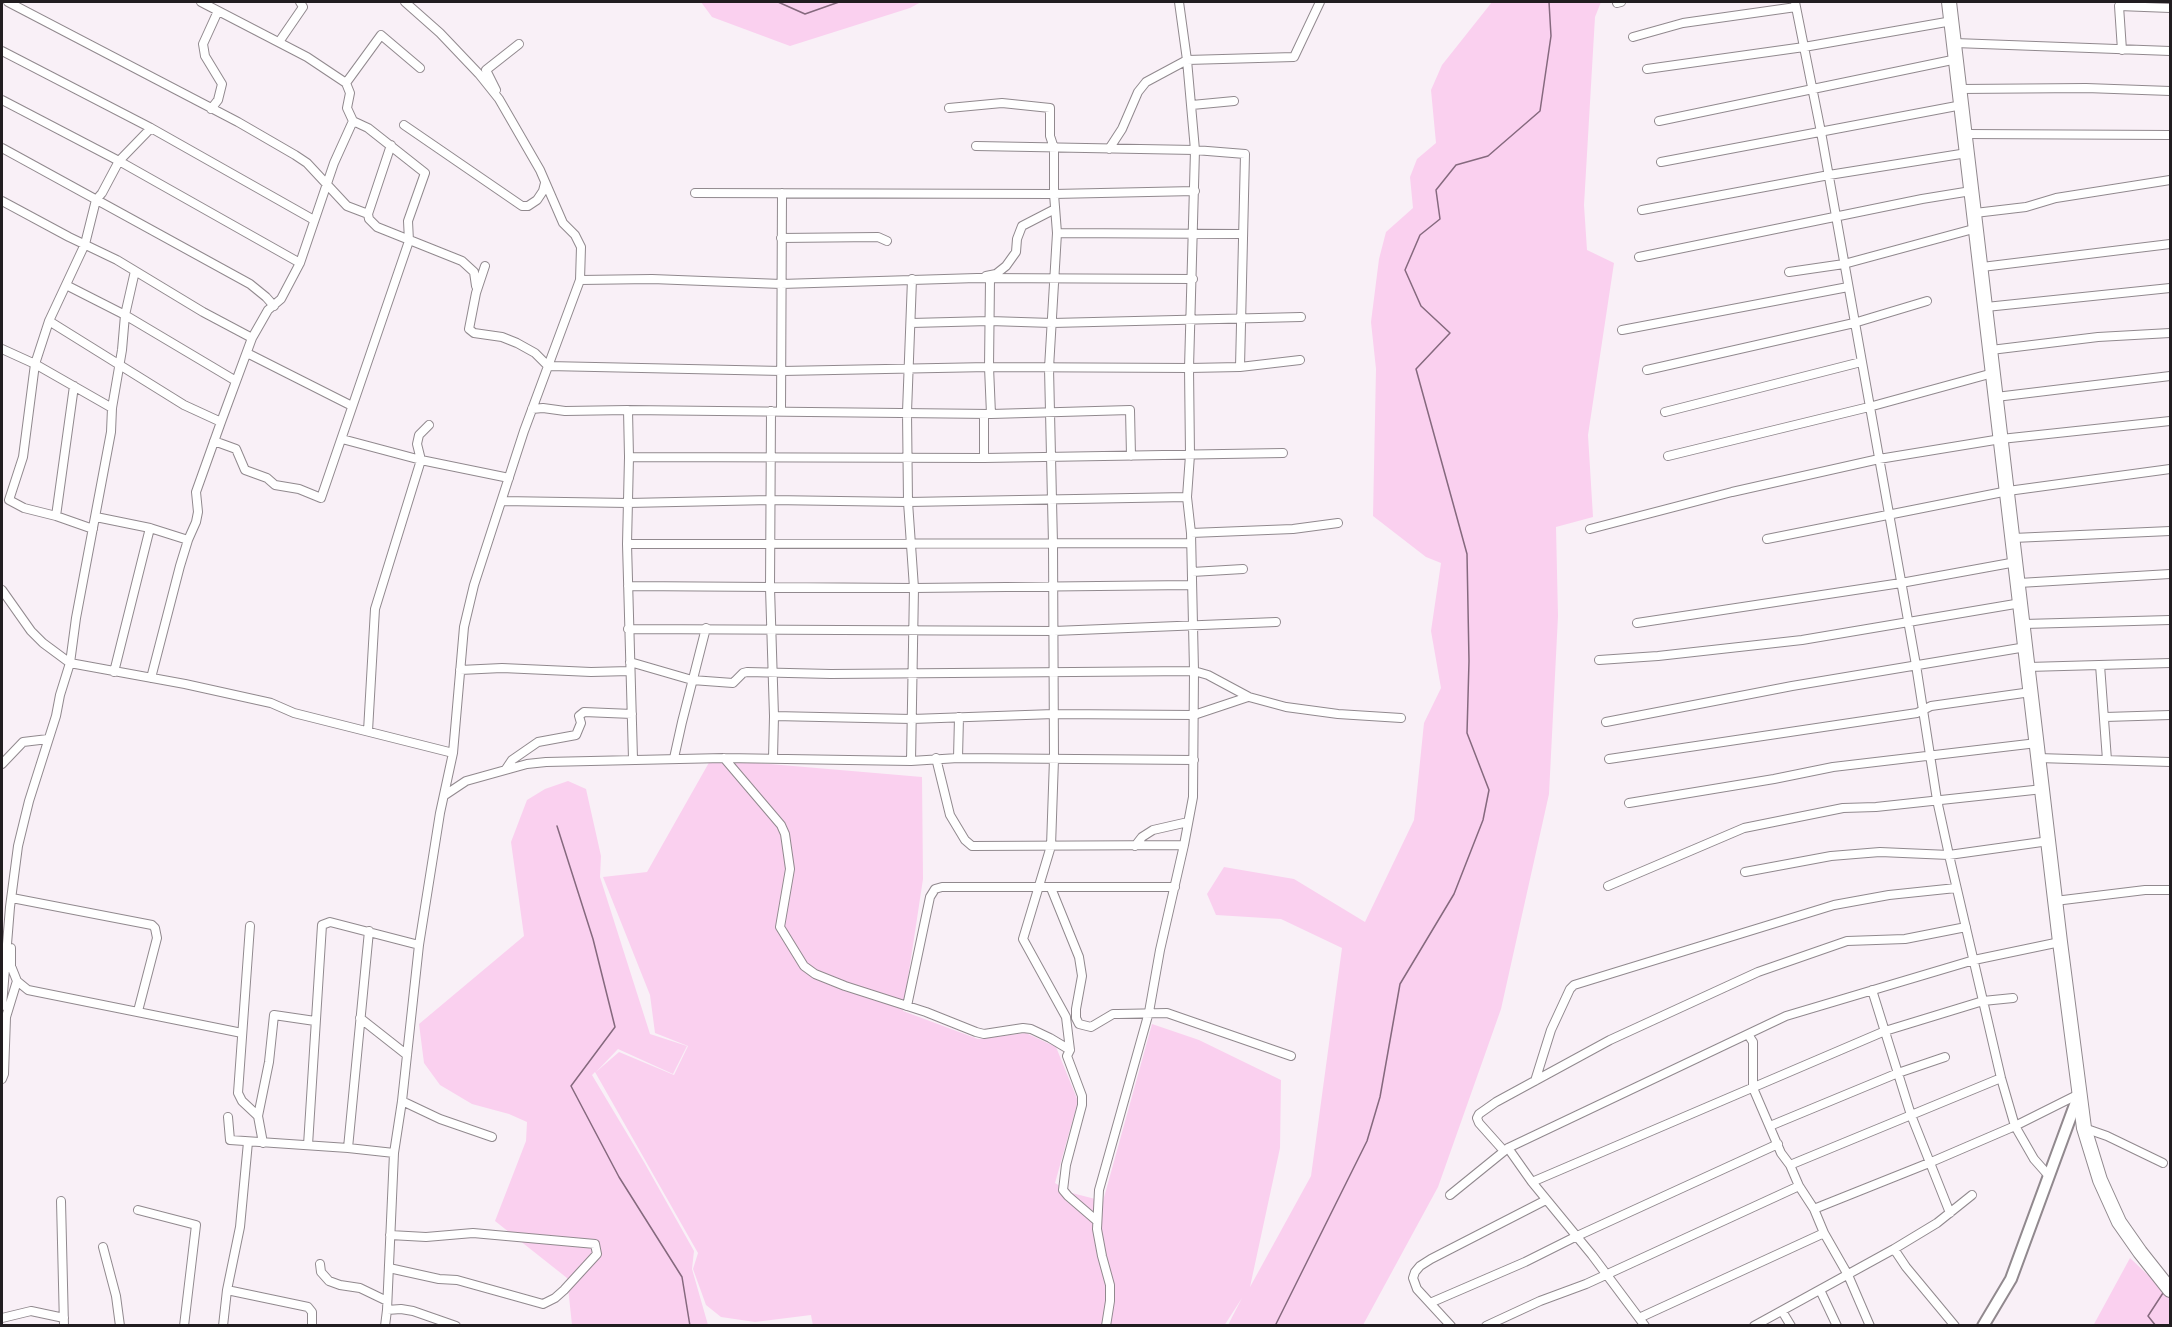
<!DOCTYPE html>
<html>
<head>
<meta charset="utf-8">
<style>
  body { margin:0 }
  #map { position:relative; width:2172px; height:1327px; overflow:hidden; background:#f9f0f7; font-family:Manrope,sans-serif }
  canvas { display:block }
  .frame { position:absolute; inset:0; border:3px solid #211d20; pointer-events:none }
</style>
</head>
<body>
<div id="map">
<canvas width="2172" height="1327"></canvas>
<div class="frame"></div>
</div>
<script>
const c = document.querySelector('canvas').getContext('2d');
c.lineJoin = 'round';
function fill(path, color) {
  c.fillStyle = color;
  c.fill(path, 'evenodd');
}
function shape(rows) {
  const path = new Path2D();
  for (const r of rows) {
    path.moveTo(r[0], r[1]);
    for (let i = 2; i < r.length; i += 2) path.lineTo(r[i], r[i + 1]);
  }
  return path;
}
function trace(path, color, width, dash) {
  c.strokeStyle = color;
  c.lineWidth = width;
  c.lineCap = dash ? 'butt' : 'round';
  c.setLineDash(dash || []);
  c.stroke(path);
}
const green = shape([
  [701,2,921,2,910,8,790,46,712,17],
  [1492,2,1601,2,1595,17,1584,205,1587,250,1614,263,1588,435,1593,517,1556,527,1558,616,1549,794,1501,1009,1438,1187,1363,1325,1228,1325,1242,1298,1224,1326,813,1326,811,1315,755,1322,721,1317,706,1305,693,1269,698,1253,595,1072,592,1075,644,1162,694,1251,692,1269,708,1325,572,1325,567,1278,495,1221,526,1141,527,1122,509,1114,472,1104,440,1085,424,1063,419,1024,524,936,511,842,527,800,545,789,568,781,586,789,601,856,600,877,650,1034,687,1046,673,1074,618,1049,596,1072,619,1052,674,1075,688,1046,655,1033,650,995,603,877,647,872,711,759,922,777,923,879,903,1011,978,1039,1026,1033,1056,1047,1078,1101,1055,1183,1072,1193,1103,1201,1152,1024,1199,1040,1281,1080,1280,1148,1250,1287,1311,1176,1342,948,1281,919,1216,915,1207,894,1224,867,1294,879,1365,922,1414,820,1424,723,1441,688,1431,631,1441,563,1426,557,1373,516,1376,369,1371,322,1379,259,1386,232,1413,208,1410,177,1417,159,1436,143,1431,90,1442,65],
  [2130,1258,2170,1296,2170,1325,2093,1326]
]);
const stream = shape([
  [778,2,805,14,839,2],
  [557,826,593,939,615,1027,571,1086,619,1177,682,1277,690,1326],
  [1275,1326,1367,1141,1380,1097,1400,984,1454,894,1483,820,1489,790,1467,733,1469,661,1467,554,1416,369,1450,333,1421,306,1405,270,1420,235,1440,219,1436,190,1456,165,1488,156,1540,111,1551,36,1549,2],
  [2156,1326,2148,1316,2163,1293]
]);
const street = shape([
  [8,2,238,122,295,155,307,163,347,206,368,214],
  [1795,2,1821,132,1916,665,1937,800,1949,855,2001,1078,2015,1126,2034,1159,2049,1176],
  [1617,3,1621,2],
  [1633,37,1683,23,1796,7],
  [279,42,303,7,300,2],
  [1955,43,2170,51],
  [2122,50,2119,6,2170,8],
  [2,51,151,128,314,220],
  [1647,69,1804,47,1952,21],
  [346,83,381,35,420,68],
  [1961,89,2086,88,2170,91],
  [496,90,486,70,519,44],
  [2,100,119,161,300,263],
  [1192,105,1234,101],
  [949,108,1002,103,1050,108,1050,136,1054,148,1054,194,1057,233,1049,368,1053,544,1054,759,1051,846,1023,939,1066,1017,1070,1050,1067,1056,1082,1096,1082,1105,1066,1165,1063,1190,1068,1196,1097,1221],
  [211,109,218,100,222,84,205,56,203,44,218,11],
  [1659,121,1957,59],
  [404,125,522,206,528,206,537,200,543,191,545,183],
  [1966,134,2170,135],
  [391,145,368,214,369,219,377,227,462,261,474,272,476,286],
  [976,146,1195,150,1245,154,1240,367],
  [2,148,250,284,266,297,274,306],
  [1109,149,1122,129,1138,92,1146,82,1187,60,1294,57,1320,2],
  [1661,162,1962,105],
  [695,193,1054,194,1195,191],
  [2,201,69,237,117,260,203,312,252,338],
  [1642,210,1829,175,1967,153],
  [1975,213,2026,207,2056,198,2170,180],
  [1057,233,1242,234],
  [781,238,878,237,887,241],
  [1639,257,1922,199,1971,191],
  [485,266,476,293,469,329,474,333,502,337,517,343,535,353,548,366,782,371,989,367,1189,368,1240,367,1300,360],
  [1982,267,2170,244],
  [1789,272,1844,264,1977,228],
  [986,276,996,274,1006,266,1016,252,1017,239,1022,226,1055,209],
  [990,279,989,367,991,414],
  [580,280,652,279,781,284,977,278,1193,279],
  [66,285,125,315,236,381],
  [1986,307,2170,288],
  [49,321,184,405,221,422],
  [911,323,990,321,1052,323,1301,317],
  [1622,330,1848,287],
  [2,349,35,364,112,408],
  [1991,350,2098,337,2170,333],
  [247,353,352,406],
  [1647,370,1854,323,1927,301],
  [1996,397,2170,376],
  [532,409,543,408,565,411,628,410,629,457,627,544,633,759],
  [628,410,991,414,1130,410,1131,456],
  [771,411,770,588,774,716,773,758],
  [781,411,782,193],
  [1665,412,1861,362],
  [984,414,984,458],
  [342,439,421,460,509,478],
  [214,441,236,449,245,470,267,478,275,485,299,489,321,498,409,241,408,221,425,173,368,128,353,121],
  [1668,456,1869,407,1993,373],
  [629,457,984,458,1283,453],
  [502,501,628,503,771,500,908,502,1187,497],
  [56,516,74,386],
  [96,517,150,528,188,540],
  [93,529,56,516,24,508,9,500,23,457,35,364,49,321,85,244,96,200,102,193,119,161,151,128],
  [1590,529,1732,492,1879,459,2001,439,2170,421],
  [1191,533,1293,529,1338,523],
  [2013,538,2170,531],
  [1767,539,2008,491,2170,469],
  [627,544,1191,543],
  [1192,572,1243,569],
  [2019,583,2170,574],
  [628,586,914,588,1191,585],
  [2,590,31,631,43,643,70,663,185,684,271,703,294,713,453,753],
  [1637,623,1901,583,2016,562],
  [2024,624,2170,620],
  [628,629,1054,631,1276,622],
  [1599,660,1658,656,1802,640,2021,603],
  [630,662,692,680,733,683,743,673,747,672,831,674,1194,671,1208,675,1249,697,1286,707,1338,714,1401,718],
  [2100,665,2107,760],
  [2028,667,2170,663],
  [460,670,502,668,591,672,630,671],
  [114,672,150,528],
  [151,678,180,566,188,540,196,522,198,512,196,492,221,422,252,338,268,310,281,299,300,263,334,163,353,121,347,108,350,93,346,83,307,57,201,2],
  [774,716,912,719,1054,714,1194,715,1248,697],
  [2105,717,2170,715],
  [1606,722,1792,686,2026,647],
  [368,731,375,609,421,460,417,444,419,435,429,425],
  [674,758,682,722,706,628],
  [724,758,781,825,785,834,790,869,780,927,804,966,815,974,845,986,926,1012,976,1032,984,1034,1023,1028,1031,1029,1050,1038,1070,1050],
  [936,758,950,815,965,840,972,846,1184,845],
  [958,758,959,717],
  [2038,758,2170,762],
  [1609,759,1917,713,1931,706,2031,692],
  [911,761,914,588,908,502,907,412,912,279],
  [2,764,23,742,48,739],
  [506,769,512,760,538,742,576,735,581,723,579,716,584,712,632,714],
  [445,795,466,781,527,764,546,762,724,758,911,761,958,758,1194,760],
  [1629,803,1774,779,1833,767,2037,743],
  [1135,846,1142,837,1153,830,1188,822],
  [1745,872,1831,856,1880,852,1949,855,2049,841],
  [1608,886,1744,828,1843,808,1876,807,2043,789],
  [1051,888,1079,957,1082,976,1076,1009,1076,1018,1079,1024,1091,1027,1113,1014,1118,1014,1167,1013,1291,1056],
  [12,898,152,925,155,928,157,938,138,1011],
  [2055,901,2145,890,2170,890],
  [250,926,238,1093,242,1101,258,1116,263,1143],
  [17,981,28,990,242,1033],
  [1872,990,1911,1115,1950,1213],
  [2,1006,10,907,18,846,29,801,56,716,60,695,70,663,76,618,111,432,112,408,122,350,125,315,135,271],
  [907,1006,930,897,935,889,942,887,1175,887],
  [360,1018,407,1055],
  [1749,1036,1753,1042,1753,1088,1781,1153,1790,1165,1799,1186,1814,1209,1824,1233,1848,1275,1870,1326],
  [2,1079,4,1074,6,1017,17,981,11,966,11,948],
  [1535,1081,1551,1030,1570,989,1574,985,1834,905,1889,895,1956,888],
  [402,1101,440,1119,492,1137],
  [258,1116,269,1062,274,1015,315,1021],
  [228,1117,230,1140,348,1148,394,1153],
  [1770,1126,1898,1073,1945,1057],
  [2084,1128,2107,1136,2163,1163],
  [308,1145,322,925,330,922,419,945],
  [348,1148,369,931],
  [1508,1148,1532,1182,1592,1255,1645,1326],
  [1504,1151,1479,1123,1477,1118,1479,1114,1496,1102,1610,1040,1758,972,1847,941,1905,939,1966,927],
  [1790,1165,2001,1078],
  [1532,1182,1885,1031,1983,1001,2013,998],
  [1450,1195,1508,1148,1786,1016,1974,960,2060,942],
  [61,1201,64,1326],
  [1814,1209,1929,1163,2015,1126,2079,1094],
  [138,1210,196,1225,184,1326],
  [103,1247,116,1296,120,1326],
  [1894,1249,1906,1267,1955,1326],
  [320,1264,321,1272,329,1281,340,1285,360,1288,387,1301],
  [389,1268,439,1279,457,1280,543,1304,555,1298,564,1290,597,1254,595,1244,473,1233,426,1237,390,1235],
  [227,1290,308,1307,312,1312,312,1326],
  [1820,1290,1837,1326],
  [1430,1303,1525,1262,1575,1237,1778,1144],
  [387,1310,401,1309,413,1311,456,1326],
  [1782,1311,1791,1326],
  [2,1318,31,1311,64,1318],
  [1639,1318,1824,1233],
  [223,1326,227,1290,240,1227,248,1142],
  [385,1326,387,1310,394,1153,402,1101,419,945,440,813,453,753,464,627,474,585,524,431,580,280,581,247,575,235,563,223,540,170,499,99,479,74,440,33,405,2],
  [1106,1326,1110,1301,1110,1285,1102,1256,1097,1229,1099,1190,1149,1012,1160,950,1184,845,1193,797,1194,671,1191,533,1187,497,1190,455,1189,368,1195,150,1187,60,1179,2],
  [1451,1326,1417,1289,1413,1278,1415,1272,1420,1266,1431,1259,1546,1200],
  [1486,1326,1540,1301,1586,1284,1799,1186],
  [1754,1326,1894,1249,1937,1223,1972,1195]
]);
const secondary = shape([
  [1983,1326,2011,1279,2079,1094]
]);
const highway = shape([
  [1949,2,2060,942,2084,1128,2100,1180,2119,1222,2140,1252,2170,1290]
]);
fill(green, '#fad0ef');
trace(stream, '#85697e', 1.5);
trace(street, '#91898e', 10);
trace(secondary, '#91898e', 14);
trace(highway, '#91898e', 16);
trace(street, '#fff', 8);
trace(secondary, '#fff', 10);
trace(highway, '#fff', 14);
</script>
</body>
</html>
